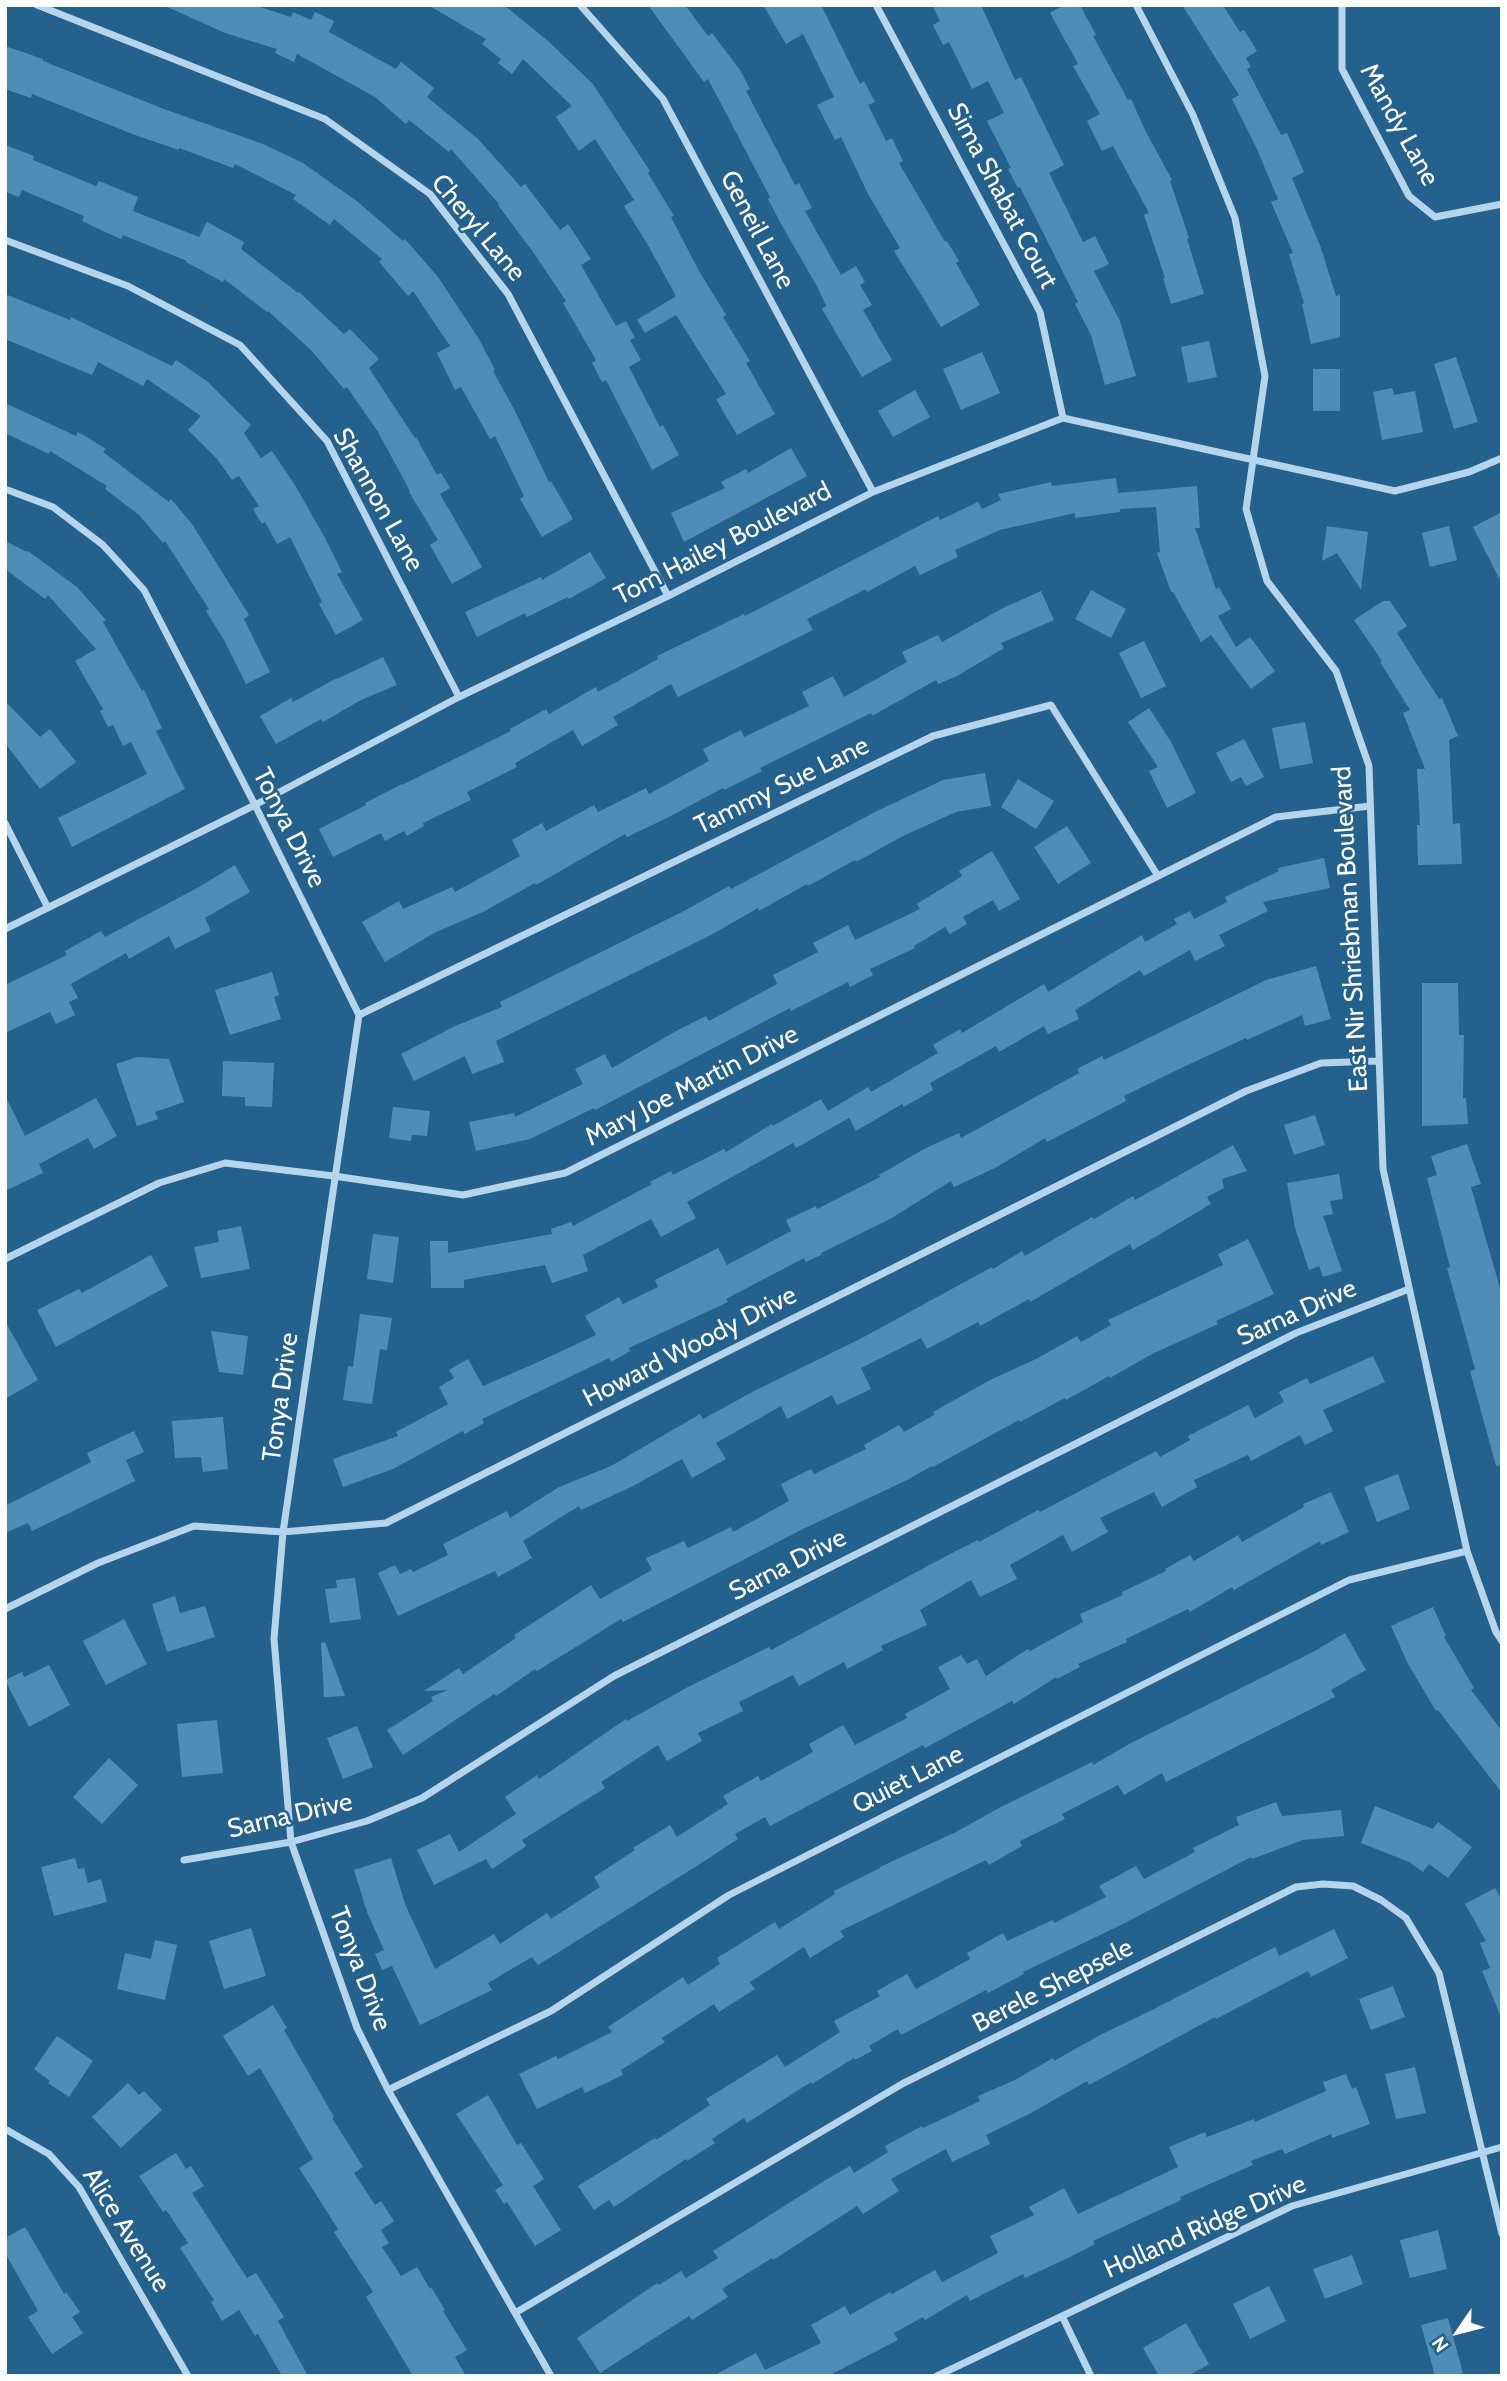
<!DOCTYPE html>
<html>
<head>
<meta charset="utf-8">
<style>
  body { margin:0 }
  #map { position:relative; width:1507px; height:2381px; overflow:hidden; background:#24618d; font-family:Cabin,sans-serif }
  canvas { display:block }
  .frame { position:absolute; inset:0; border:7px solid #fff; pointer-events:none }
  .north { position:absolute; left:1423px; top:2297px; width:70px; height:70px; -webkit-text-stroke:5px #24618d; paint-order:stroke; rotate:235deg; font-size:19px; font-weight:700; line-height:28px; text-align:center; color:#fff }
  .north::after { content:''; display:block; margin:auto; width:24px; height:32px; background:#fff; clip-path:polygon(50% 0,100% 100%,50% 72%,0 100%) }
</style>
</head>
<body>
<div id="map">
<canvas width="1507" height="2381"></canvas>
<div class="frame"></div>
<div class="north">N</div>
</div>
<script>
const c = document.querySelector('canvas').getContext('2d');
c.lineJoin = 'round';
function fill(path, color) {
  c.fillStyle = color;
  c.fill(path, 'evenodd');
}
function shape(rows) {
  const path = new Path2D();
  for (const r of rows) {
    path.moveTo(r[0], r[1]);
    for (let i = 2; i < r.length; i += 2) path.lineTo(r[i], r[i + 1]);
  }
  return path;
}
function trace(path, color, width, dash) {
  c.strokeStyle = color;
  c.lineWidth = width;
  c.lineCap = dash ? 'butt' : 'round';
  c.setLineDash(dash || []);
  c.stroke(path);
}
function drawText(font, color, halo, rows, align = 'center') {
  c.font = font + ' Cabin,sans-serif';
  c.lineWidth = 5;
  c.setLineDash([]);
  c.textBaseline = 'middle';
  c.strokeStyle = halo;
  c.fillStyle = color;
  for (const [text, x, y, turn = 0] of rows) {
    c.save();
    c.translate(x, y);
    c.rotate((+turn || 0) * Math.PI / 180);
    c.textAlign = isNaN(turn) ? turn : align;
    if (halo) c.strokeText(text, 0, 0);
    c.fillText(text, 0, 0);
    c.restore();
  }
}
const building = shape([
  [163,5,254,5,291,17,293,12,311,20,315,12,334,21,329,32,396,69,401,62,434,88,427,97,478,139,521,187,525,184,560,230,568,224,591,259,581,265,616,326,626,321,635,338,630,340,641,360,629,367,660,427,663,425,679,455,652,470,606,380,602,382,592,363,596,360,563,303,566,301,533,252,498,205,499,204,451,149,449,152,409,120,406,124,375,97,297,54,294,62,275,53,277,49,225,33],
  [428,5,504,5,548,41,593,84,650,171,648,173,674,216,671,217,699,271,726,315,723,317,750,361,746,363,775,414,737,435,716,399,726,394,676,315,645,333,637,320,676,296,649,247,624,206,634,200,595,139,579,151,556,117,572,106,523,59,512,74,498,63,501,59,482,44,486,39],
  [648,5,685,5,708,36,712,33,740,70,750,89,746,91,795,185,799,183,812,208,805,211,841,275,856,266,865,282,860,285,872,305,863,310,892,360,862,377,822,309,826,306,818,288,781,224,768,199,770,197,708,79,704,82],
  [763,5,821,5,860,84,864,81,875,102,868,105,886,141,892,138,903,161,899,163,945,242,947,241,959,261,956,263,980,305,941,327,894,251,900,248,868,194,841,137,835,140,817,105,834,97,803,34,786,44],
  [932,5,981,5,1015,80,1021,77,1064,165,1049,173,1083,242,1095,236,1109,264,1094,271,1120,321,1136,376,1105,385,1091,335,1075,304,1078,302,1020,187,1018,188,1008,169,1011,168,987,121,1004,113,988,81,972,89,949,42,943,45,933,25,940,21],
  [1064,5,1080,5,1096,35,1093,36,1128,100,1131,99,1145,130,1172,180,1170,181,1189,238,1187,239,1204,294,1171,304,1163,278,1165,278,1144,215,1149,213,1113,146,1102,151,1087,121,1100,114,1073,66,1078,64,1050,13],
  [1182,5,1223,5,1240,32,1244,30,1257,51,1246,58,1251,67,1247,69,1281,135,1287,133,1304,172,1292,178,1321,248,1336,296,1340,295,1340,337,1311,344,1302,304,1304,303,1289,254,1293,253,1271,202,1278,199,1256,147,1232,99,1239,95],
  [5,46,43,59,43,61,164,109,263,144,303,163,358,202,403,241,405,239,438,277,479,339,495,370,493,371,515,411,549,482,551,481,573,519,542,537,520,499,524,496,495,436,490,439,461,387,455,390,437,353,450,346,413,291,408,296,379,262,382,259,334,219,330,225,293,199,296,195,235,164,233,168,179,148,179,150,135,135,32,94,31,98,5,89],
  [5,145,34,156,33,160,96,186,99,181,138,197,133,211,199,237,207,222,244,242,241,249,298,293,299,292,344,334,350,329,379,359,369,368,415,438,416,437,437,475,441,473,450,488,440,494,482,567,452,584,430,545,438,540,409,492,410,491,378,432,347,387,344,389,311,350,268,311,267,312,224,279,223,282,186,262,187,261,123,235,121,239,103,231,82,221,84,216,22,190,19,197,5,192],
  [5,294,70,320,71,317,172,366,176,360,208,382,251,425,244,433,261,458,272,451,295,485,325,538,342,572,337,574,363,620,336,635,319,604,322,602,290,537,277,544,265,522,262,524,253,509,259,506,239,476,232,480,217,459,188,430,201,416,147,379,143,386,98,362,92,375,5,339],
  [1209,341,1217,377,1188,383,1181,347],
  [982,352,1000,393,961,410,943,369],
  [1456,357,1478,422,1454,429,1434,364],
  [1313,369,1340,369,1340,411,1313,411],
  [1392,388,1394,395,1415,391,1423,432,1382,440,1373,392],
  [915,390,930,417,893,437,878,411],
  [5,403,76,436,78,432,106,449,103,452,169,502,171,499,192,524,249,615,244,619,270,672,246,684,224,640,206,611,209,609,165,541,163,543,139,515,105,489,107,486,50,451,49,454,5,433],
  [791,448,807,476,684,542,671,513,725,488,721,482,746,469,748,473],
  [1116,478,1118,493,1197,486,1200,528,1195,528,1216,589,1219,587,1231,609,1218,616,1236,647,1250,637,1275,671,1251,689,1211,635,1201,642,1173,592,1171,592,1157,553,1160,552,1156,507,1120,509,1120,512,1075,518,1075,513,1000,530,955,550,958,557,920,575,915,566,867,592,866,589,807,619,813,630,678,697,671,684,613,717,618,725,582,746,573,730,515,763,517,767,467,792,471,800,423,823,424,826,407,836,404,831,385,841,381,833,333,857,319,829,366,805,365,803,402,784,402,785,511,731,510,729,546,709,549,714,596,687,598,692,658,659,657,656,744,614,745,616,938,516,940,520,978,502,982,509,1001,500,998,494,1051,482,1052,486],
  [1502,512,1502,584,1473,527],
  [1327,526,1368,532,1361,590,1337,553,1322,561],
  [1449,526,1457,560,1430,567,1422,533],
  [5,541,27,552,28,551,77,587,106,620,103,622,142,691,144,690,162,728,156,731,185,789,72,847,58,818,147,774,131,742,123,746,113,725,108,727,100,711,103,709,75,661,96,649,48,595,45,599,5,569],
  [590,552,606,578,569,599,568,597,527,617,525,613,477,637,465,612,541,577,542,580],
  [1091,590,1126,609,1111,638,1075,619],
  [1041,591,1054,620,1001,643,1004,648,957,676,938,684,936,680,872,716,871,713,760,768,762,771,724,790,723,788,667,818,627,837,625,834,536,885,535,883,483,912,436,932,385,962,362,922,399,901,403,909,452,887,455,892,520,856,512,840,542,823,546,831,594,805,598,812,646,788,649,794,709,761,703,749,741,730,744,737,809,706,802,692,833,676,844,697,907,662,902,652,938,635,942,642,1001,609],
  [1383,601,1390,601,1407,626,1397,633,1439,699,1442,698,1458,736,1449,740,1453,824,1460,823,1462,864,1418,865,1417,825,1420,825,1417,769,1425,769,1403,713,1410,710,1380,662,1382,661,1354,620],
  [1144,641,1166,686,1141,698,1119,653],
  [383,657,397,685,361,700,323,722,321,719,276,744,260,716,291,698,293,702,337,678,337,679],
  [5,701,40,737,50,729,76,762,40,789,5,743],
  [1149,708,1171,742,1196,793,1167,808,1149,771,1158,767,1128,722],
  [1305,722,1313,763,1280,769,1272,728],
  [1244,739,1264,777,1246,786,1241,777,1231,782,1216,753],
  [985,773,991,806,956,812,903,836,856,862,855,860,808,886,807,884,759,911,758,908,711,935,496,1041,504,1062,472,1074,465,1056,414,1081,401,1054,455,1026,502,1007,500,1002,682,912,729,886,731,889,875,812,943,780],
  [1018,779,1054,801,1036,829,1001,807],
  [1067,826,1091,863,1058,884,1034,847],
  [992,851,1020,899,999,911,993,900,963,917,967,924,950,934,945,927,914,946,915,948,870,969,873,975,850,987,848,982,791,1011,790,1008,595,1110,594,1108,530,1139,476,1151,469,1122,514,1113,515,1117,583,1084,575,1069,605,1054,612,1068,678,1030,706,1016,709,1021,777,984,773,975,818,952,813,943,848,925,855,940,920,909,917,904,962,876,959,871],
  [1324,858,1330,888,1263,902,1268,911,1219,935,1225,946,1195,961,1190,950,1144,976,1140,970,1075,1010,1079,1019,1048,1034,1044,1026,999,1052,996,1046,930,1083,933,1090,904,1107,902,1104,856,1131,849,1118,796,1148,793,1143,687,1202,696,1218,661,1237,651,1219,583,1255,588,1271,552,1283,545,1265,464,1280,464,1288,431,1288,430,1241,448,1241,448,1253,552,1234,551,1229,571,1222,573,1226,652,1184,650,1182,671,1171,673,1175,724,1149,726,1152,772,1124,773,1126,821,1099,828,1111,868,1087,871,1092,938,1053,933,1045,960,1029,962,1033,1044,984,1048,992,1142,935,1145,942,1177,924,1174,919,1190,911,1194,919,1227,902,1225,897,1279,871,1278,868],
  [235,865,250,892,205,918,211,931,175,949,169,936,129,959,126,953,71,984,78,998,69,1002,75,1015,56,1024,50,1012,5,1033,5,985,67,955,65,951,101,931,105,937,199,887],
  [1316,966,1331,1019,1305,1026,1302,1015,1247,1040,1246,1038,1177,1070,1124,1096,1126,1101,1047,1142,1045,1138,995,1168,954,1187,951,1181,890,1219,821,1253,821,1255,806,1262,804,1258,726,1299,728,1302,629,1348,630,1351,611,1362,609,1358,482,1419,484,1423,465,1434,463,1431,393,1469,343,1487,333,1459,398,1436,396,1432,448,1404,439,1387,454,1378,449,1370,468,1359,483,1386,536,1363,596,1335,585,1316,619,1297,623,1304,658,1287,655,1280,718,1248,727,1265,791,1231,786,1220,816,1206,817,1209,880,1177,879,1175,924,1149,959,1133,961,1138,1079,1073,1077,1069,1102,1056,1104,1060,1266,980],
  [272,972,279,995,274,997,281,1019,230,1035,215,990],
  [1422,983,1458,983,1459,1035,1464,1035,1463,1098,1466,1098,1468,1124,1422,1126],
  [137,1057,169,1059,184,1102,155,1112,158,1119,137,1126,116,1064],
  [223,1061,274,1063,272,1107,245,1106,245,1097,222,1096],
  [5,1095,25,1136,96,1098,117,1136,94,1149,88,1138,39,1164,43,1173,5,1191],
  [393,1107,430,1111,427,1136,412,1135,411,1141,389,1138],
  [1315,1115,1325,1145,1294,1155,1284,1125],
  [1467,1144,1481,1184,1471,1187,1502,1295,1502,1465,1496,1466,1470,1371,1475,1369,1447,1268,1450,1267,1427,1178,1437,1175,1431,1156],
  [1233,1145,1247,1171,1222,1179,1224,1188,1207,1197,1211,1204,1133,1250,1130,1244,1030,1302,1029,1299,980,1326,978,1322,927,1349,921,1338,861,1368,871,1389,837,1405,832,1395,787,1419,781,1406,716,1443,726,1459,692,1478,682,1459,631,1487,581,1510,579,1506,523,1541,532,1558,498,1577,495,1571,398,1616,378,1573,395,1565,400,1574,411,1569,413,1572,448,1555,443,1544,507,1511,510,1518,559,1487,611,1466,700,1414,703,1419,754,1391,860,1339,992,1267,993,1269,1022,1251,1025,1256,1092,1217,1094,1219,1133,1196,1135,1200],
  [1339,1174,1343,1199,1330,1201,1333,1214,1323,1216,1342,1271,1323,1277,1319,1266,1309,1270,1295,1228,1287,1183],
  [241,1226,250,1269,201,1278,194,1247,219,1242,217,1231],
  [373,1234,399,1237,393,1283,367,1279],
  [1248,1239,1274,1294,1216,1321,1218,1324,1152,1354,1110,1378,1109,1376,1066,1400,1065,1398,1020,1422,1019,1420,933,1467,932,1466,907,1480,803,1529,623,1622,621,1619,537,1671,535,1669,496,1696,494,1694,403,1755,387,1730,433,1701,431,1697,448,1690,424,1691,459,1668,463,1674,516,1638,514,1635,591,1585,600,1599,652,1570,646,1558,684,1541,688,1548,731,1527,733,1532,789,1501,781,1484,811,1469,814,1474,866,1449,864,1445,899,1425,904,1432,934,1415,933,1412,990,1380,1036,1359,1077,1336,1081,1342,1111,1325,1108,1320,1223,1265,1218,1254],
  [151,1255,168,1286,56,1347,37,1310,79,1289,82,1293],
  [360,1314,392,1318,387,1350,380,1349,372,1404,343,1400,348,1366,353,1367],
  [5,1321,38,1380,5,1399],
  [211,1331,248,1336,243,1375,219,1372],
  [1373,1356,1385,1382,1323,1410,1333,1431,1305,1445,1300,1435,1251,1461,1248,1455,1194,1480,1197,1487,1162,1507,1154,1492,1100,1518,1108,1532,1072,1552,1063,1535,1010,1565,1017,1579,980,1597,971,1580,920,1610,927,1625,881,1646,883,1650,847,1669,844,1662,799,1686,793,1675,739,1702,743,1711,698,1733,702,1741,667,1761,658,1745,601,1782,605,1788,522,1840,526,1846,492,1869,486,1859,434,1885,417,1850,450,1834,459,1852,516,1814,505,1797,537,1775,539,1779,626,1719,627,1721,688,1687,769,1647,771,1650,952,1553,978,1540,979,1542,1038,1510,1040,1512,1156,1451,1160,1457,1190,1440,1188,1436,1248,1405,1255,1418,1284,1402,1279,1392,1307,1378,1310,1384],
  [223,1417,228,1469,203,1472,201,1457,175,1458,172,1421],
  [134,1431,144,1452,126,1460,135,1481,32,1531,28,1523,5,1533,5,1506,91,1462,87,1453],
  [1398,1474,1410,1509,1377,1522,1364,1487],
  [1331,1492,1349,1532,1321,1545,1320,1541,1234,1590,1232,1587,1190,1612,1188,1609,1126,1639,1127,1642,1078,1664,1080,1667,1057,1679,1056,1677,1014,1704,1012,1701,925,1748,923,1745,770,1826,765,1817,735,1834,738,1839,703,1862,538,1965,532,1957,488,1983,492,1990,420,2025,392,1966,382,1970,375,1954,384,1950,367,1912,354,1870,391,1858,405,1904,435,1969,494,1934,500,1944,547,1913,551,1919,600,1887,594,1877,635,1850,633,1848,670,1825,677,1837,728,1804,723,1796,758,1776,761,1781,813,1752,809,1744,843,1725,855,1745,907,1718,905,1714,950,1689,938,1667,961,1655,967,1664,977,1659,986,1676,1028,1649,1030,1651,1083,1622,1080,1614,1123,1595,1122,1592,1166,1571,1165,1569,1190,1555,1194,1561,1238,1535,1242,1542,1304,1507,1303,1504],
  [355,1578,361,1619,330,1623,325,1589,337,1588,336,1580],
  [175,1596,180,1613,205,1606,215,1637,167,1652,152,1604],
  [1433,1607,1446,1636,1444,1637,1474,1688,1471,1690,1502,1731,1502,1793,1438,1710,1436,1711,1408,1664,1391,1626],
  [124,1619,147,1664,106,1685,83,1641],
  [1345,1633,1366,1670,1331,1690,1335,1697,1166,1782,1162,1773,1124,1795,1118,1785,1062,1814,1065,1819,1020,1841,1022,1846,989,1865,986,1860,840,1931,844,1937,810,1958,804,1947,750,1982,755,1989,719,2012,714,2004,662,2038,665,2042,621,2070,623,2075,585,2093,582,2087,537,2109,519,2074,556,2056,558,2059,612,2032,608,2027,683,1977,688,1985,720,1964,717,1958,775,1922,779,1929,835,1894,834,1891,880,1868,880,1867,956,1832,999,1808,1092,1762,1093,1765,1131,1743,1313,1652],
  [325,1642,345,1696,324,1697,321,1643],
  [49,1665,70,1705,29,1727,5,1680,22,1672,24,1677],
  [217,1720,223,1773,182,1777,177,1724],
  [357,1726,373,1767,343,1779,327,1738],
  [109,1758,138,1785,102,1824,73,1797],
  [1276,1802,1282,1816,1341,1810,1344,1836,1303,1840,1252,1859,1251,1857,1121,1925,1023,1972,1024,1974,988,1993,986,1990,901,2035,898,2029,869,2046,872,2051,855,2060,854,2058,812,2084,811,2082,747,2123,744,2118,712,2139,715,2143,687,2161,686,2159,614,2207,609,2200,594,2210,578,2186,655,2138,656,2140,710,2105,706,2099,777,2055,785,2067,840,2032,834,2021,880,1996,877,1991,907,1974,916,1989,970,1959,967,1953,1003,1933,1007,1941,1053,1920,1054,1923,1106,1897,1099,1886,1136,1866,1144,1879,1195,1852,1193,1848,1239,1825,1236,1817],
  [1375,1806,1433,1829,1438,1822,1472,1847,1448,1878,1429,1864,1423,1872,1409,1862,1361,1843],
  [75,1858,78,1869,84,1868,88,1883,101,1879,107,1902,54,1916,41,1867],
  [1495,1888,1502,1900,1501,2017,1482,1971,1490,1968,1480,1943,1486,1941,1465,1904],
  [251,1928,266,1976,224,1989,209,1941],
  [1334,1929,1348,1958,1311,1977,1308,1971,1216,2019,1215,2017,1089,2085,1087,2081,1031,2113,986,2135,990,2144,952,2162,946,2149,891,2179,899,2191,863,2214,857,2206,773,2260,772,2258,722,2289,728,2297,692,2320,689,2316,600,2373,577,2338,657,2283,659,2285,681,2271,686,2278,718,2258,713,2251,827,2179,850,2166,854,2173,888,2152,885,2146,922,2126,923,2128,980,2101,978,2096,1015,2080,1053,2058,1054,2061,1102,2034,1146,2013,1275,1947,1279,1956],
  [155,1940,177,1945,165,2000,117,1989,125,1953,151,1959],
  [1393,1986,1405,2017,1371,2030,1359,1999],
  [273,2005,287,2028,284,2030,334,2117,332,2118,363,2167,354,2173,375,2205,381,2201,394,2221,381,2230,389,2243,382,2247,401,2276,417,2267,430,2289,431,2287,445,2310,443,2311,467,2350,455,2357,466,2376,413,2376,366,2297,373,2292,334,2232,338,2229,299,2168,313,2159,260,2068,248,2076,223,2036],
  [57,2036,93,2061,69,2097,48,2083,50,2081,34,2069],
  [1415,2067,1426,2113,1396,2119,1385,2074],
  [1346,2074,1352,2089,1356,2087,1370,2124,1332,2138,1331,2134,1285,2154,1282,2149,1251,2161,1253,2165,1180,2197,1181,2200,1093,2241,1095,2244,1070,2257,1025,2278,1023,2274,970,2301,967,2295,925,2320,923,2317,894,2333,898,2340,828,2376,713,2376,756,2353,765,2370,821,2343,811,2325,845,2306,850,2315,890,2292,892,2294,935,2270,942,2282,998,2253,990,2236,1034,2215,1029,2207,1064,2188,1078,2214,1178,2167,1169,2147,1205,2132,1207,2137,1254,2119,1255,2122,1326,2091,1323,2082],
  [128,2083,139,2095,144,2091,162,2110,121,2148,92,2117],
  [488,2095,517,2145,521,2143,544,2179,533,2186,561,2230,535,2246,507,2202,504,2204,495,2190,503,2185,456,2114],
  [176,2153,186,2169,191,2166,204,2186,192,2193,247,2278,256,2273,284,2317,278,2321,308,2376,282,2376,258,2334,255,2336,239,2310,222,2321,211,2302,214,2300,180,2248,188,2243,166,2210,163,2212,139,2176],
  [25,2227,64,2294,66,2292,80,2312,72,2317,83,2333,52,2354,28,2317,38,2311,5,2253,5,2238],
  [1438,2230,1447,2269,1410,2278,1400,2240],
  [1352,2255,1363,2284,1325,2299,1313,2269],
  [1269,2286,1286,2321,1250,2339,1233,2304],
  [1448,2318,1463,2373,1452,2376,1435,2376,1421,2325],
  [1186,2323,1209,2364,1188,2376,1159,2376,1143,2348]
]);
const street = shape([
  [37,5,325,119,430,194,508,294,668,596],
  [580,5,663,99,873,492],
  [876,5,1040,312,1063,418],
  [1136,5,1193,115,1235,218,1265,376,1246,509,1267,581,1336,671,1369,766,1383,1169,1467,1551,1496,1632,1502,1641],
  [1342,5,1342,69,1409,196,1435,217,1502,204],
  [5,240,128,286,240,345,327,441,459,697],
  [5,489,53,507,103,545,144,590,255,805,359,1015,283,1532,274,1639,291,1842,357,2028,388,2090,551,2376],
  [5,823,47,906],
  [5,929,255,805,459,697,668,596,873,492,1063,418,1395,491,1469,472,1502,458],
  [359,1015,933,736,1051,705,1158,876],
  [5,1259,159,1183,225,1163,334,1176,463,1195,565,1173,1276,817,1370,806],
  [5,1609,98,1563,194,1526,283,1532,386,1523,1246,1091,1321,1063,1379,1061],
  [184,1860,291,1842,367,1821,422,1798,614,1676,1296,1333,1409,1289],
  [388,2090,551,2011,729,1895,1349,1580,1467,1551],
  [5,2129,49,2154,79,2187,188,2376],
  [515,2313,902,2084,1296,1887,1323,1884,1353,1886,1381,1900,1406,1918,1439,1973,1502,2234],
  [1062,2316,1091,2376],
  [937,2376,1292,2206,1502,2147]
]);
const streetNames = [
  ["Mandy Lane",1399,125,61],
  ["Sima Shabat Court",1002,196,62],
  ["Cheryl Lane",478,228,50],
  ["Geneil Lane",757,230,62],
  ["Shannon Lane",378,500,61],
  ["Tom Hailey Boulevard",723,544,-27],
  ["Tammy Sue Lane",782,786,-26],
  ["Tonya Drive",289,828,63],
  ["East Nir Shriebman Boulevard",1351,929,-93],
  ["Mary Joe Martin Drive",692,1086,-27],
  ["Sarna Drive",1297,1313,-24],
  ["Howard Woody Drive",690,1347,-27],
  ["Tonya Drive",281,1397,-82],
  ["Sarna Drive",788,1565,-27],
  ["Quiet Lane",908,1780,-27],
  ["Sarna Drive",290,1816,-13],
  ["Tonya Drive",360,1969,69],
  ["Berele Shepsele",1053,1986,-27],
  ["Holland Ridge Drive",1205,2227,-24],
  ["Alice Avenue",126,2230,58]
];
fill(building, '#508db6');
trace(street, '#b4d5eb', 7);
drawText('26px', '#fff', '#24618d', streetNames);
</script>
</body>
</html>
